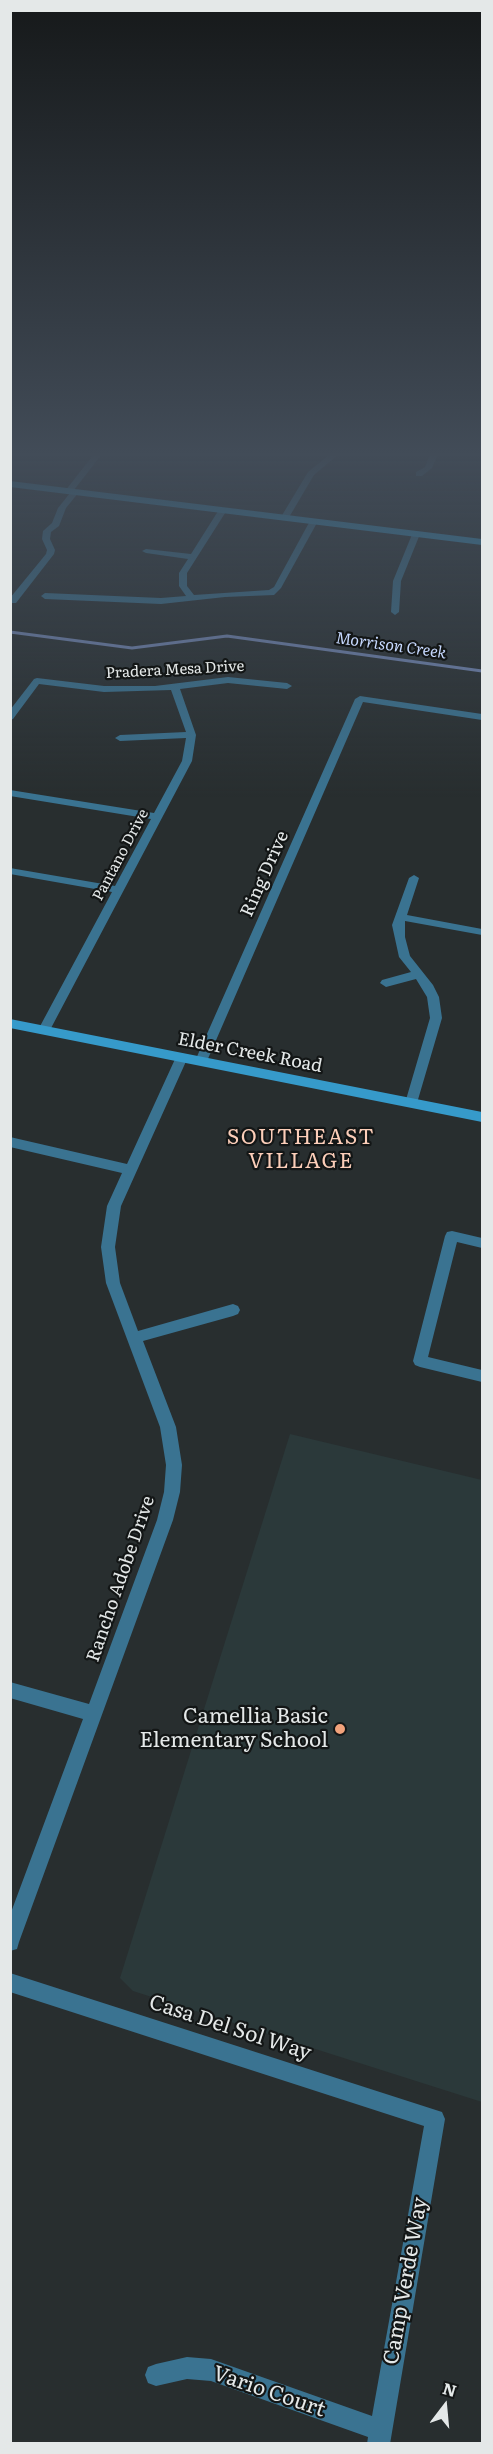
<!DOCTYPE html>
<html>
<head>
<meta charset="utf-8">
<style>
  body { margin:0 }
  #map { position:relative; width:493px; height:2454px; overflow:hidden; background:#282e2f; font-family:Literata,serif }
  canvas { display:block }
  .frame { position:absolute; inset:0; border:12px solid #e4e8e8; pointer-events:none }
  .north { position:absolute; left:415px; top:2376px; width:60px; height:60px; -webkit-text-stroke:4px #131616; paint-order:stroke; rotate:16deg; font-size:16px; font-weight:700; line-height:24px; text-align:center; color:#e4e8e8 }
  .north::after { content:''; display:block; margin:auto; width:21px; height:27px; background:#e4e8e8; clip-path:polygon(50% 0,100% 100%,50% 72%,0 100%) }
</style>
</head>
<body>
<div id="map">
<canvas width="493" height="2454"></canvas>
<div class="frame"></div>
<div class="north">N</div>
</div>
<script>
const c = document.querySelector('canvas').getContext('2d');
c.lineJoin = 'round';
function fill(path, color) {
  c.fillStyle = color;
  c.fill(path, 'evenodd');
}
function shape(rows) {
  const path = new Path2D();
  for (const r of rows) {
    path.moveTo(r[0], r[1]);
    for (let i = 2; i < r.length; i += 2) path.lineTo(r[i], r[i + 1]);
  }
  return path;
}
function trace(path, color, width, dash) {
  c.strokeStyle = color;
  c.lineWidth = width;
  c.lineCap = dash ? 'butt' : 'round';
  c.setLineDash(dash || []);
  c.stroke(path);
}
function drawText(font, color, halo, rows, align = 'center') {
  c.font = font + ' Literata,serif';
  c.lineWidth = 4.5;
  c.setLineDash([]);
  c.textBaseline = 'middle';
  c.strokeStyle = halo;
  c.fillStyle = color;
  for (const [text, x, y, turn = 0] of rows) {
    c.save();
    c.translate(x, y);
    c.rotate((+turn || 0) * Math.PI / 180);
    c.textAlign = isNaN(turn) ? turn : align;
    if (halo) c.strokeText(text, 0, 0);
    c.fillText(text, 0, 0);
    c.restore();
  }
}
const built = shape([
  [290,1434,482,1480,482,2102,133,1991,120,1978]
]);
const stream = shape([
  [10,632,132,648,227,636,482,671]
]);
const street = shape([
  [94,454,102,454,74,490,79,492,66,508,59,526,51,532,50,539,55,550,54,554,16,603,10,603,10,598,46,554,47,550,42,539,43,531,52,523,58,508,70,493,65,491,94,454],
  [330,454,339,454,314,475,288,519,282,519,281,517,308,472,330,454],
  [430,454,438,454,432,468,422,476,416,476,416,472,425,467,430,454],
  [220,508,227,510,187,573,187,586,194,595,269,590,274,587,311,519,318,521,281,588,274,595,225,597,161,604,45,599,41,596,45,593,161,598,186,596,179,586,179,573,188,559,146,553,142,551,146,549,191,554,220,508],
  [413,532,420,534,401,581,399,612,395,615,391,612,393,581,413,532],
  [228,677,287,683,292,686,287,689,228,683,180,689,196,735,192,761,50,1030,48,1033,40,1033,38,1030,112,892,10,874,10,868,115,886,151,819,10,796,10,790,154,813,182,761,186,738,120,741,115,738,120,735,186,732,171,690,104,692,39,684,13,719,10,720,10,710,34,679,37,678,104,686,155,686,228,677],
  [360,696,482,714,482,720,363,702,207,1061,205,1064,197,1064,195,1061,355,699,360,696],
  [414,875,419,878,407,915,482,929,482,935,405,921,405,937,410,956,433,985,439,997,442,1018,417,1103,411,1107,405,1103,430,1018,427,997,416,979,386,987,380,983,382,980,411,972,399,957,392,925,409,878,414,875],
  [182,1053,188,1057,121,1206,115,1247,120,1283,138,1331,233,1304,238,1306,240,1310,238,1314,233,1316,143,1341,176,1427,182,1465,180,1492,173,1520,19,1942,17,1949,10,1951,10,1915,83,1719,10,1698,10,1682,89,1704,157,1520,164,1492,166,1465,160,1427,106,1283,101,1247,107,1206,122,1173,10,1147,10,1137,127,1164,176,1057,182,1053],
  [452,1231,482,1238,482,1248,457,1242,428,1357,482,1370,482,1382,420,1367,415,1365,413,1361,445,1236,447,1232,452,1231],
  [10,1973,442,2112,445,2119,390,2444,367,2444,368,2437,211,2381,187,2379,156,2386,148,2383,145,2375,148,2367,156,2364,187,2357,211,2359,372,2416,424,2126,10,1992,10,1973]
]);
const secondary = shape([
  [10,481,482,539,482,545,10,487,10,481],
  [10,1019,482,1112,482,1122,10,1028,10,1019]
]);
const markers = [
  [340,1729,6,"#f1a27b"]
];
const farStreetnames = [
  ["Pradera Mesa Drive",175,670,-3],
  ["Pantano Drive",121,855,-62]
];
const farWaternames = [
  ["Morrison Creek",391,646,8]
];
const streetNames = [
  ["Ring Drive",265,874,-66],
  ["Elder Creek Road",250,1053,11],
  ["Rancho Adobe Drive",121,1579,-71]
];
const quarterNames = [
  ["SOUTHEAST",301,1138],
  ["VILLAGE",301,1162]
];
const nearPoinames = [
  ["Camellia Basic",328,1717],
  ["Elementary School",328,1741]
];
const nearStreetnames = [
  ["Casa Del Sol Way",230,2028,18],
  ["Camp Verde Way",406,2281,-80],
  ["Vario Court",269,2392,19]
];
fill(built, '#2b393a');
trace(stream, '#7488b6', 3);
fill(street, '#3a7391');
fill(secondary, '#369aca');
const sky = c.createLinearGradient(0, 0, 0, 798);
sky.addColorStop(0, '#16191a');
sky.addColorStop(0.57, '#424c58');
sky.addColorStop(1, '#424c5800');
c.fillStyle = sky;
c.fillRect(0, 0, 493, 798);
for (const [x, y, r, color] of markers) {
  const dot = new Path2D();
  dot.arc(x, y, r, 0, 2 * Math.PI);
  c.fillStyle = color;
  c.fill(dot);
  trace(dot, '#131616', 2);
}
drawText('15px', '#e4e8e8', '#131616', farStreetnames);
drawText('italic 16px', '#c6d8fe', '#131616', farWaternames);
drawText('18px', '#e4e8e8', '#131616', streetNames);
c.letterSpacing = '1.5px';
drawText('21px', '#fcceb9', '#131616', quarterNames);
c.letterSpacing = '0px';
drawText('21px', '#e4e8e8', '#131616', nearPoinames, 'right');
drawText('21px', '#e4e8e8', '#131616', nearStreetnames);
</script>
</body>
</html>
